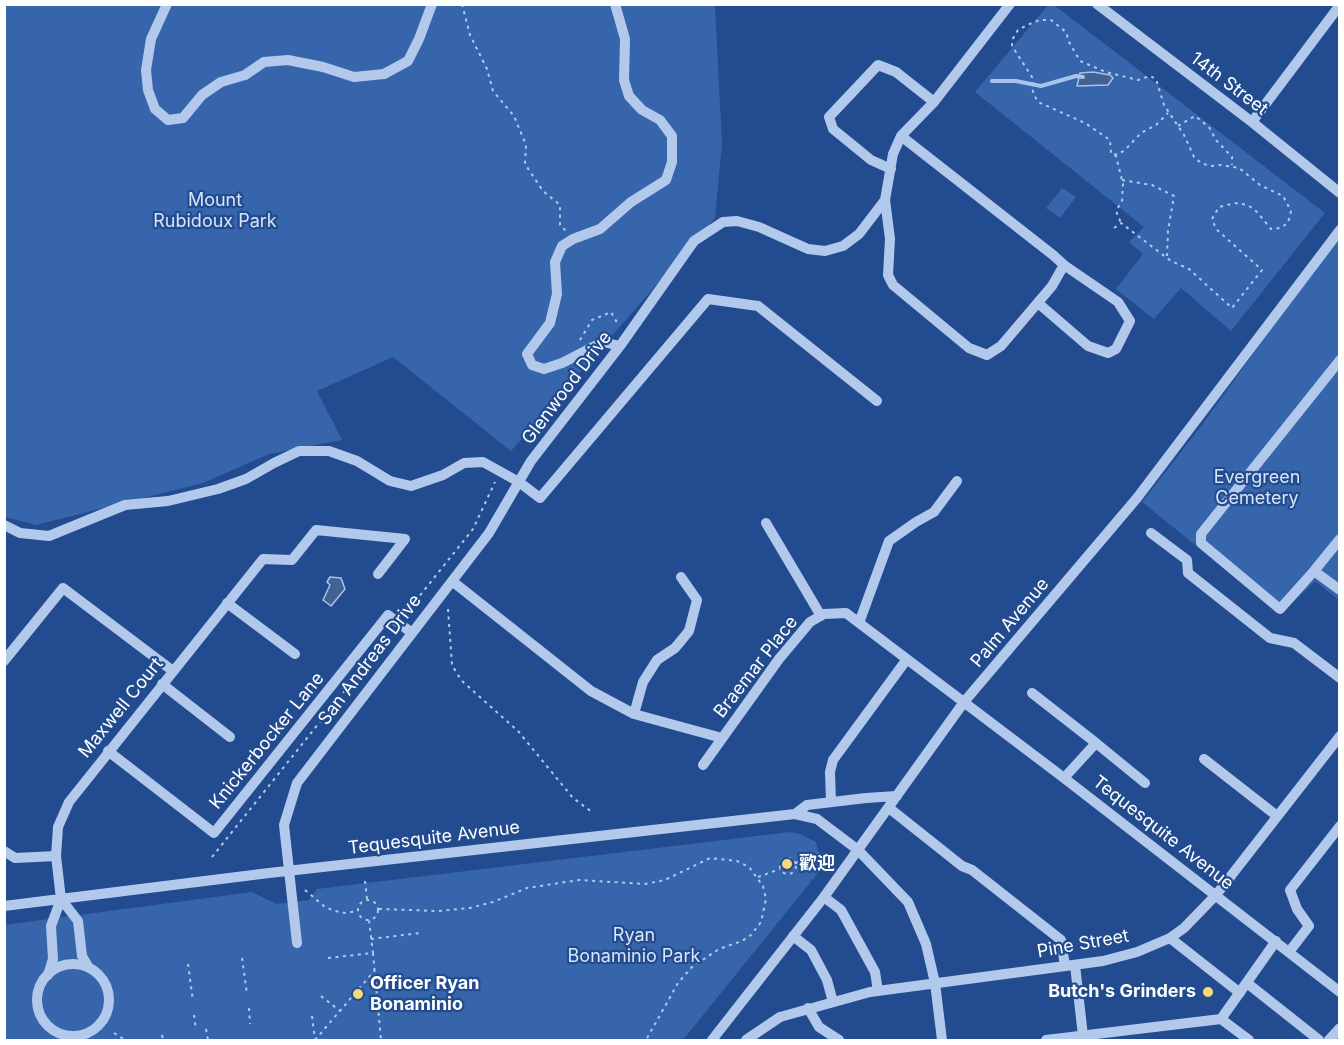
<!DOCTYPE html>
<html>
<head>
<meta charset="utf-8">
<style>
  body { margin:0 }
  #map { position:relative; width:1344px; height:1045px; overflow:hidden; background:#224c8f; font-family:Inter,sans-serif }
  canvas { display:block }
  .frame { position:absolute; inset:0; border:6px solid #fff; pointer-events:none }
</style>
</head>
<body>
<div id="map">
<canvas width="1344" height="1045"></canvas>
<div class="frame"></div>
</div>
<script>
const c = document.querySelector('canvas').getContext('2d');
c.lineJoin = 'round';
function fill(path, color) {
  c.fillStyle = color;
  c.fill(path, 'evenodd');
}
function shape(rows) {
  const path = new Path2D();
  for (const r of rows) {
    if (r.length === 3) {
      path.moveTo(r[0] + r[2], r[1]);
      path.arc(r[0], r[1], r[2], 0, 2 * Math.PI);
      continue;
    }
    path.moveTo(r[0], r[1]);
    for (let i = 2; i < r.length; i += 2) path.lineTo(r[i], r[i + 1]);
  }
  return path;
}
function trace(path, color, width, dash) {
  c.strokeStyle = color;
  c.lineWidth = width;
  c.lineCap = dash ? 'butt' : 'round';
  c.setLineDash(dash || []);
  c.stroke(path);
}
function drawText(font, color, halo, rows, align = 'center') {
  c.font = font + ' Inter,"Noto Sans SC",sans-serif';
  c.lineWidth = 4.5;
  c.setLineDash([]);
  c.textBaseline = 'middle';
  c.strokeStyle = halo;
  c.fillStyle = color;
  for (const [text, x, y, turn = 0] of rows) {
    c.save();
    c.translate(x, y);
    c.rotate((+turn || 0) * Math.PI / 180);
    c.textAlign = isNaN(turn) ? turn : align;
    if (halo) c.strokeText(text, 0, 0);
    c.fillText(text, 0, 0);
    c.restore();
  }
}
const green = shape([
  [4,5,715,5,722,144,715,218,511,451,393,357,317,391,342,440,269,454,203,483,36,525,5,517],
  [1048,5,1054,5,1325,213,1231,331,1181,288,1154,319,1116,289,1143,254,1129,242,1144,227,975,92],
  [1062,188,1076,197,1060,218,1046,208],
  [1339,234,1339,600,1315,581,1281,614,1142,502,1202,425],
  [790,832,801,834,816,842,822,868,683,1040,5,1040,4,925,252,892,277,904,309,900,317,889]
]);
const water = shape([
  [1093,72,1110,75,1113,78,1108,85,1077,86,1080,73,1093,72],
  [330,577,341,578,345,589,331,606,323,600,330,585,327,582,330,577]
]);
const stream = shape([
  [992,81,1016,81,1041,86,1076,76,1083,77]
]);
const path = shape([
  [462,4,470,35,487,69,493,91,514,116,526,145,525,164,543,191,560,205,560,225,566,231],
  [1178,126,1195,116,1209,127,1216,140,1232,157,1232,165],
  [1114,155,1124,151,1141,133,1156,125,1168,113],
  [1122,180,1152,185,1174,196,1168,231,1167,257],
  [1114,228,1121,223,1171,261,1189,269,1232,308,1262,270,1216,229,1212,219,1219,207,1235,203,1248,205,1257,212,1271,229,1280,228,1288,223,1291,211,1283,196,1260,185,1239,168,1221,165,1210,166,1201,163,1194,157,1184,135,1164,105,1156,79,1150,76,1138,80,1106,72,1080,61,1069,42,1066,32,1051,20,1040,20,1027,25,1018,30,1012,40,1012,46,1032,77,1033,93,1038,102,1085,123,1110,140,1111,153,1116,156,1123,184,1122,201,1116,211,1121,223],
  [580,340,592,320,611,312,619,326],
  [448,609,452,665,461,680,518,731,573,798,592,812],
  [406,613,473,529,495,482],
  [212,857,347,688],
  [788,866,8],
  [796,863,822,852],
  [758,877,780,869],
  [365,881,367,899],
  [305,890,325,907,335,911,345,913,358,911],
  [368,910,10],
  [379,909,438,911,470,908,493,902,527,888,579,880,645,884,665,880,710,858,737,861,749,867,763,886,766,899,761,922,751,935,742,941,719,949,692,967,678,983,646,1040],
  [371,939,420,933],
  [373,953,381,1040],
  [242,958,247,994],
  [328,958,373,953,369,920],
  [188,964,193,1001],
  [321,996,340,1011],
  [249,1008,250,1024],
  [194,1015,196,1030],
  [312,1016,315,1040],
  [206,1029,208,1040],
  [114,1033,125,1040],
  [162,1035,163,1040],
  [315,1040,375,970]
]);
const minor = shape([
  [167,4,151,39,146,70,148,90,155,109,168,120,183,118,202,95,221,82,245,75,264,62,288,60,323,67,354,77,384,74,408,61,419,39,432,4],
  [615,4,625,39,624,80,629,96,642,110,660,120,672,136,672,162,666,180,631,202,600,229,573,239,562,246,555,262,557,294,550,323,527,354,532,365,544,369,562,363,603,342,620,346],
  [1097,4,1252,122,1340,193],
  [1252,122,1340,5],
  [891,169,871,160,833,129,829,117,878,65,896,72,934,102],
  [885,200,890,239,888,275,893,285,969,348,987,355,1001,346,1052,286,1064,265,1053,255,901,136],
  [1038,303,1088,346,1108,353,1116,349,1130,321,1118,302,1064,265],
  [766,523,821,616],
  [4,525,20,533,49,536,125,505,168,501,218,489,246,479,274,463,299,451,329,451,357,461,390,481,411,486,443,475,464,463,483,462,519,482,540,498,708,299,758,306,877,401],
  [1151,533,1187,560,1188,573,1270,638,1294,643,1340,678],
  [1340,539,1314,571,1340,590],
  [1314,571,1280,609,1201,543,1201,534,1340,360],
  [452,581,591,691,634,714,722,738],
  [227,603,295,654],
  [859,623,889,541,916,522,934,512,957,481],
  [4,661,63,588,173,671],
  [162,684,230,737],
  [1032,693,1096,743,1064,778],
  [634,714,643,682,657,660,675,648,689,631,697,600,681,577],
  [1096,743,1145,783],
  [108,751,214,833,388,615,412,633],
  [1204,759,1277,816],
  [703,765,779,659,810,622,824,614,846,613,1064,778,1340,992],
  [831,802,830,772,833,760,907,659],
  [889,808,962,866,972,870,1061,940,1065,966],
  [795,814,807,805,866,798,897,796],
  [4,851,15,858,56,856],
  [824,897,841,910,875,972,878,991],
  [61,899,78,921,82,956,89,968],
  [4,906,269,873,795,814,817,819,858,850,908,902,926,944,935,983,942,1040],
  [793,936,811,950,827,980,833,1002],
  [1170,938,1240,993],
  [297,943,284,825,297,783,489,533,531,461,620,346,694,241,723,222,737,221,759,227,808,249,825,251,843,246,859,234,885,200,893,154,901,136,934,102,1010,4],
  [1289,952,1309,926,1297,909,1290,890,1340,826],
  [73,1000,36],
  [1075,965,1083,1036],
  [48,975,53,959,51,926,61,899,56,856,58,827,69,802,263,559,292,560,316,530,405,539,378,574],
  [1247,983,1319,1040],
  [808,1008,819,1027,839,1040],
  [1221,1019,1249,1040],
  [712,1040,824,897,964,702,1137,498,1340,230],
  [746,1040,780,1017,870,992,1103,961,1137,952,1170,938,1184,928,1216,895,1340,736],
  [1046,1040,1221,1019,1276,941],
  [1329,1040,1340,1028]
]);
const markers = [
  [787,864,6,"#f8d975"],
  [1208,992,6,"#f8d975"],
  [358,994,6,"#f8d975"]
];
const streetNames = [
  ["14th Street",1229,84,37],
  ["Glenwood Drive",567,388,-53],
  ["Palm Avenue",1010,623,-50],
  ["San Andreas Drive",370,660,-53],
  ["Braemar Place",756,667,-52],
  ["Maxwell Court",121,708,-51],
  ["Knickerbocker Lane",267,741,-51],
  ["Tequesquite Avenue",1163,833,38],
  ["Tequesquite Avenue",434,838,-7],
  ["Pine Street",1083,944,-10]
];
const parkNames = [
  ["Mount",215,201],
  ["Rubidoux Park",215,222],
  ["Evergreen",1257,478],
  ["Cemetery",1257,499],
  ["Ryan",634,936],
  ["Bonaminio Park",634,957]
];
const poiNames = [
  ["歡迎",799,864],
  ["Officer Ryan",370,984],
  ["Bonaminio",370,1005],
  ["Butch's Grinders",1196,992,"right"]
];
fill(green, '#3665ac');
fill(water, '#436191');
trace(water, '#a7c3ed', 1.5);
trace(stream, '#a7c3ed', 4);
trace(path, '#b3c9ec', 2, [3, 4.5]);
trace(minor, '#b3c9ec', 10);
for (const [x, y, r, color] of markers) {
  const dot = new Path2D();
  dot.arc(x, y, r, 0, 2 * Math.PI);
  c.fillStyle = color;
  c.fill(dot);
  trace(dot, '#224c8f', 2);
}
drawText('18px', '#fff', '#224c8f', streetNames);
drawText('18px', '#d8e5f9', '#224c8f', parkNames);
drawText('bold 18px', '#fff', '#224c8f', poiNames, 'left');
</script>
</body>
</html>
